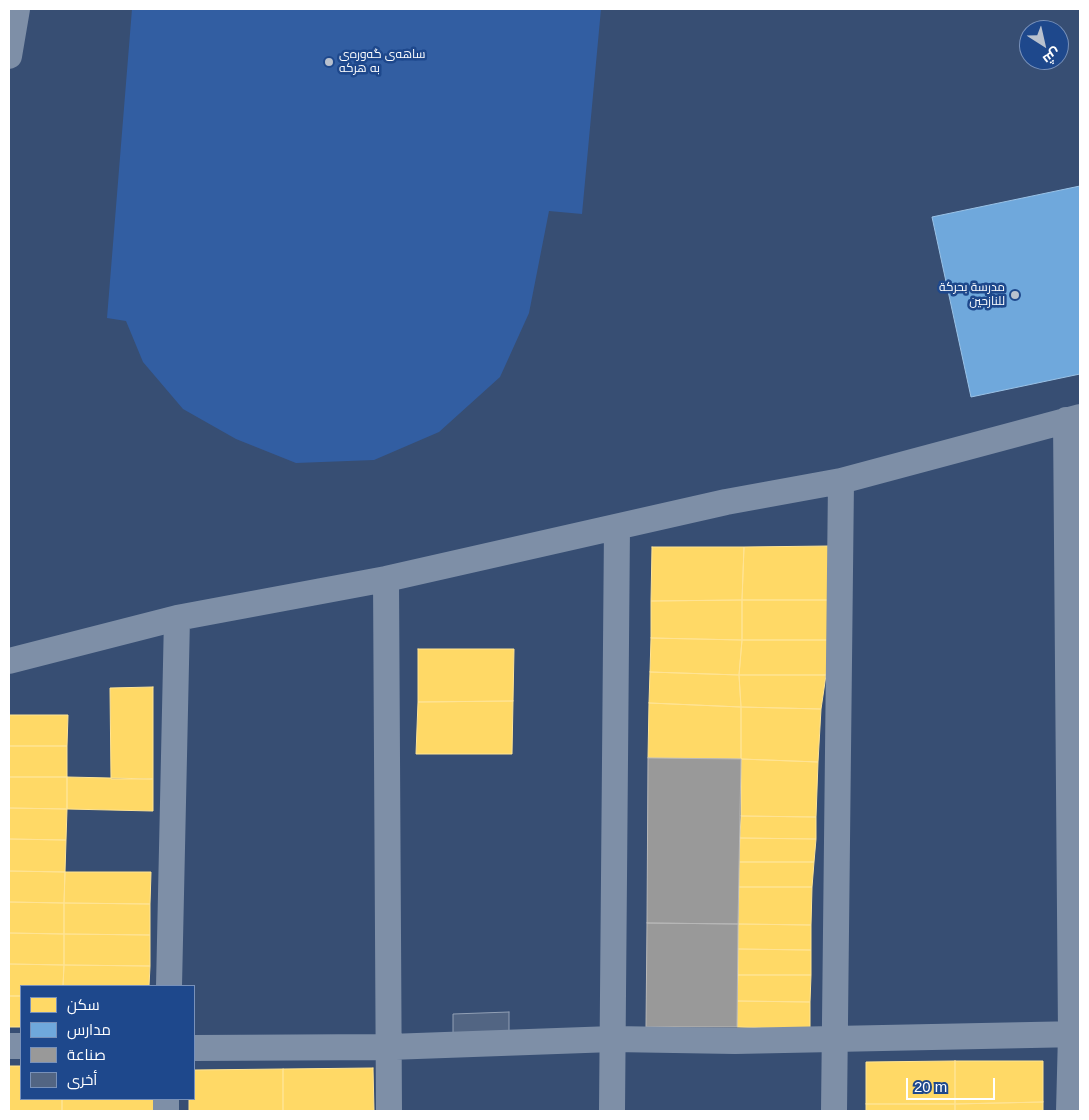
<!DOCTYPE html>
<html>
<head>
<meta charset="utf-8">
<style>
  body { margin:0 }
  #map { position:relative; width:1089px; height:1120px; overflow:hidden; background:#374e73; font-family:Helvetica,Cairo,sans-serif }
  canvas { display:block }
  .frame { position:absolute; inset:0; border:10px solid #fff; pointer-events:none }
  .legend { position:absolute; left:20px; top:985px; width:175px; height:115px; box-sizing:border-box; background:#1e488c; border:1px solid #7891ba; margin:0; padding:6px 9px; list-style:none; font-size:15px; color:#fff }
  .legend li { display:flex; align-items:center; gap:10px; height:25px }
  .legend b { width:25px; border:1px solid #7891ba }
  .north { position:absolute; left:1019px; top:20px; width:50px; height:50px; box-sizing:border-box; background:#1e488c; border:1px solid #7891ba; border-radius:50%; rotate:145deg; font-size:14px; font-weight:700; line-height:20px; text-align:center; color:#fff }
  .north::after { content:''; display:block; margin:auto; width:18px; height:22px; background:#b9c1ce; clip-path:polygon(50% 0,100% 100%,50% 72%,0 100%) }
  .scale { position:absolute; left:906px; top:1078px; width:89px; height:22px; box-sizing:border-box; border:2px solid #fff; border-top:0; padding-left:6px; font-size:15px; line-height:18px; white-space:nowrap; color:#fff; -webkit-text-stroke:4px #1e488c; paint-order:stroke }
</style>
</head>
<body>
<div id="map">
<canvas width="1089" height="1120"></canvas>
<div class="frame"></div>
<ul class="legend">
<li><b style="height:14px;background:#ffd966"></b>سكن</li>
<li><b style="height:14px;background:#6fa8dc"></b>مدارس</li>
<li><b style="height:14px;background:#999"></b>صناعة</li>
<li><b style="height:14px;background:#526583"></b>أخرى</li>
</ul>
<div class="north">ش</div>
<div class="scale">20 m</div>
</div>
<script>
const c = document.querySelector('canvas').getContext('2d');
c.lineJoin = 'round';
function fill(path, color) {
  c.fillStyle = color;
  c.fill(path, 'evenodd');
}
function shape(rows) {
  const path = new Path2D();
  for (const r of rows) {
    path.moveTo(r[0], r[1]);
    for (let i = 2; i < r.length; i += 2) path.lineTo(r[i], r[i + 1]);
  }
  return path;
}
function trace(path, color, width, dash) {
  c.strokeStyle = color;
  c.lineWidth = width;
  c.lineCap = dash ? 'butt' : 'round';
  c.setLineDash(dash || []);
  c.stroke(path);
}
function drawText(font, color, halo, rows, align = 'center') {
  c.font = font + ' Helvetica,Cairo,sans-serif';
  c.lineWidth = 5;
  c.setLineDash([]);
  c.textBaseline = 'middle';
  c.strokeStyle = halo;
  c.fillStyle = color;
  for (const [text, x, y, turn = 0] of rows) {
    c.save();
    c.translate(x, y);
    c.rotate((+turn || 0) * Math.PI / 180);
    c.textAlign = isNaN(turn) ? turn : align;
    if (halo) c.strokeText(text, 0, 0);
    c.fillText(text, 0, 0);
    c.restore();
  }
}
const green = shape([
  [132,9,601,9,582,214,549,211,529,313,500,377,439,432,374,460,296,463,236,439,183,409,143,362,126,321,107,318]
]);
const homes = shape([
  [830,546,830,600,742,600,744,547,830,546],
  [652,547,744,547,742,600,651,601,652,547],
  [742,600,742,640,651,638,651,601,742,600],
  [742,600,830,600,830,640,742,640,742,600],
  [651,638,742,640,739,675,650,672,651,638],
  [742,640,830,640,826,675,739,675,742,640],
  [418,649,514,649,513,701,418,702,418,649],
  [650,672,739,675,741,707,649,703,650,672],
  [739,675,826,675,821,709,741,707,739,675],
  [153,687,153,779,111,779,110,688,153,687],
  [513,701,512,754,416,754,418,702,513,701],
  [649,703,741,707,741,759,648,758,649,703],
  [741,707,821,709,818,762,741,759,741,707],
  [9,715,68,715,67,746,9,746,9,715],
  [9,746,67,746,67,777,9,777,9,746],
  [741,759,818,762,816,817,741,816,741,759],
  [9,777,67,777,67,809,9,808,9,777],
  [67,777,153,779,153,811,67,809,67,777],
  [9,808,67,809,66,840,9,839,9,808],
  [741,816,816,817,816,839,740,838,741,816],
  [740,838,816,839,814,862,739,862,740,838],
  [9,839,66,840,65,872,9,871,9,839],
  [739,862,814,862,812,887,739,887,739,862],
  [9,871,65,872,64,903,9,902,9,871],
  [65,872,151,872,150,904,64,903,65,872],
  [739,887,812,887,811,925,738,924,739,887],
  [9,902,64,903,64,934,9,933,9,902],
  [64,903,150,904,150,935,64,934,64,903],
  [738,924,811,925,811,950,738,949,738,924],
  [9,933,64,934,64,965,9,964,9,933],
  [64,934,150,935,150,966,64,965,64,934],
  [738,949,811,950,811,975,738,975,738,949],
  [9,964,64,965,63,986,21,986,21,996,9,996,9,964],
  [64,965,150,966,149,986,63,986,64,965],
  [738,975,811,975,810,1002,737,1001,738,975],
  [9,996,21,996,21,1027,9,1027,9,996],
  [737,1001,810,1002,810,1029,737,1027,737,1001],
  [955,1061,1043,1061,1043,1102,955,1104,955,1061],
  [955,1061,955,1104,866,1104,866,1062,955,1061],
  [9,1066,21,1066,21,1099,62,1099,62,1111,9,1111,9,1066],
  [373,1068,374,1111,283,1111,283,1069,373,1068],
  [283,1069,283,1111,189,1111,189,1099,194,1099,194,1070,283,1069],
  [62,1099,156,1099,155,1111,62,1111,62,1099],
  [1043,1102,1043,1111,955,1111,955,1104,1043,1102],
  [866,1104,955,1104,955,1111,866,1111,866,1104]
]);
const schools = shape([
  [1080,186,1080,374,971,397,932,217,1080,186]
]);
const industry = shape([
  [648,758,741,759,738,924,647,923,648,758],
  [647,923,738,924,737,1027,646,1027,647,923]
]);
const building = shape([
  [509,1012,509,1039,453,1041,453,1014,509,1012]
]);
const minor = shape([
  [9,56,17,9],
  [1066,420,1071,1034,1069,1111],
  [386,579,389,1111],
  [9,661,177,618,386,579,726,502,841,481,1080,417],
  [169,986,177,618],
  [9,1046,21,1046],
  [194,1048,389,1047,613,1039,735,1041,1080,1034],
  [166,1111,166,1099],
  [612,1111,617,527],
  [834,1111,841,481]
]);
const markers = [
  [329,62,5,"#b9c1ce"],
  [1015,295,5,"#b9c1ce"]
];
const poiNames = [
  ["ساهه‌ی گه‌وره‌ی",339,55],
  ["به هركه‌",339,69],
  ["مدرسة بحركة",1005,288,"right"],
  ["للنازحين",1005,302,"right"]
];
fill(green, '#325ea2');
fill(homes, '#ffd966');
trace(homes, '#ffe494', 1);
fill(schools, '#6fa8dc');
trace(schools, '#9ac2e6', 1);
fill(industry, '#999');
trace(industry, '#b8b8b8', 1);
fill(building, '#526583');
trace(building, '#92a0b5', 1);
trace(minor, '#7e8fa7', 26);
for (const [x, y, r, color] of markers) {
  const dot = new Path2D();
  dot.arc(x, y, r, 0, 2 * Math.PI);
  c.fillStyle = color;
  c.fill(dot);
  trace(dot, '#1e488c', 2);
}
drawText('12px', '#fff', '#1e488c', poiNames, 'left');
</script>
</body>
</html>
